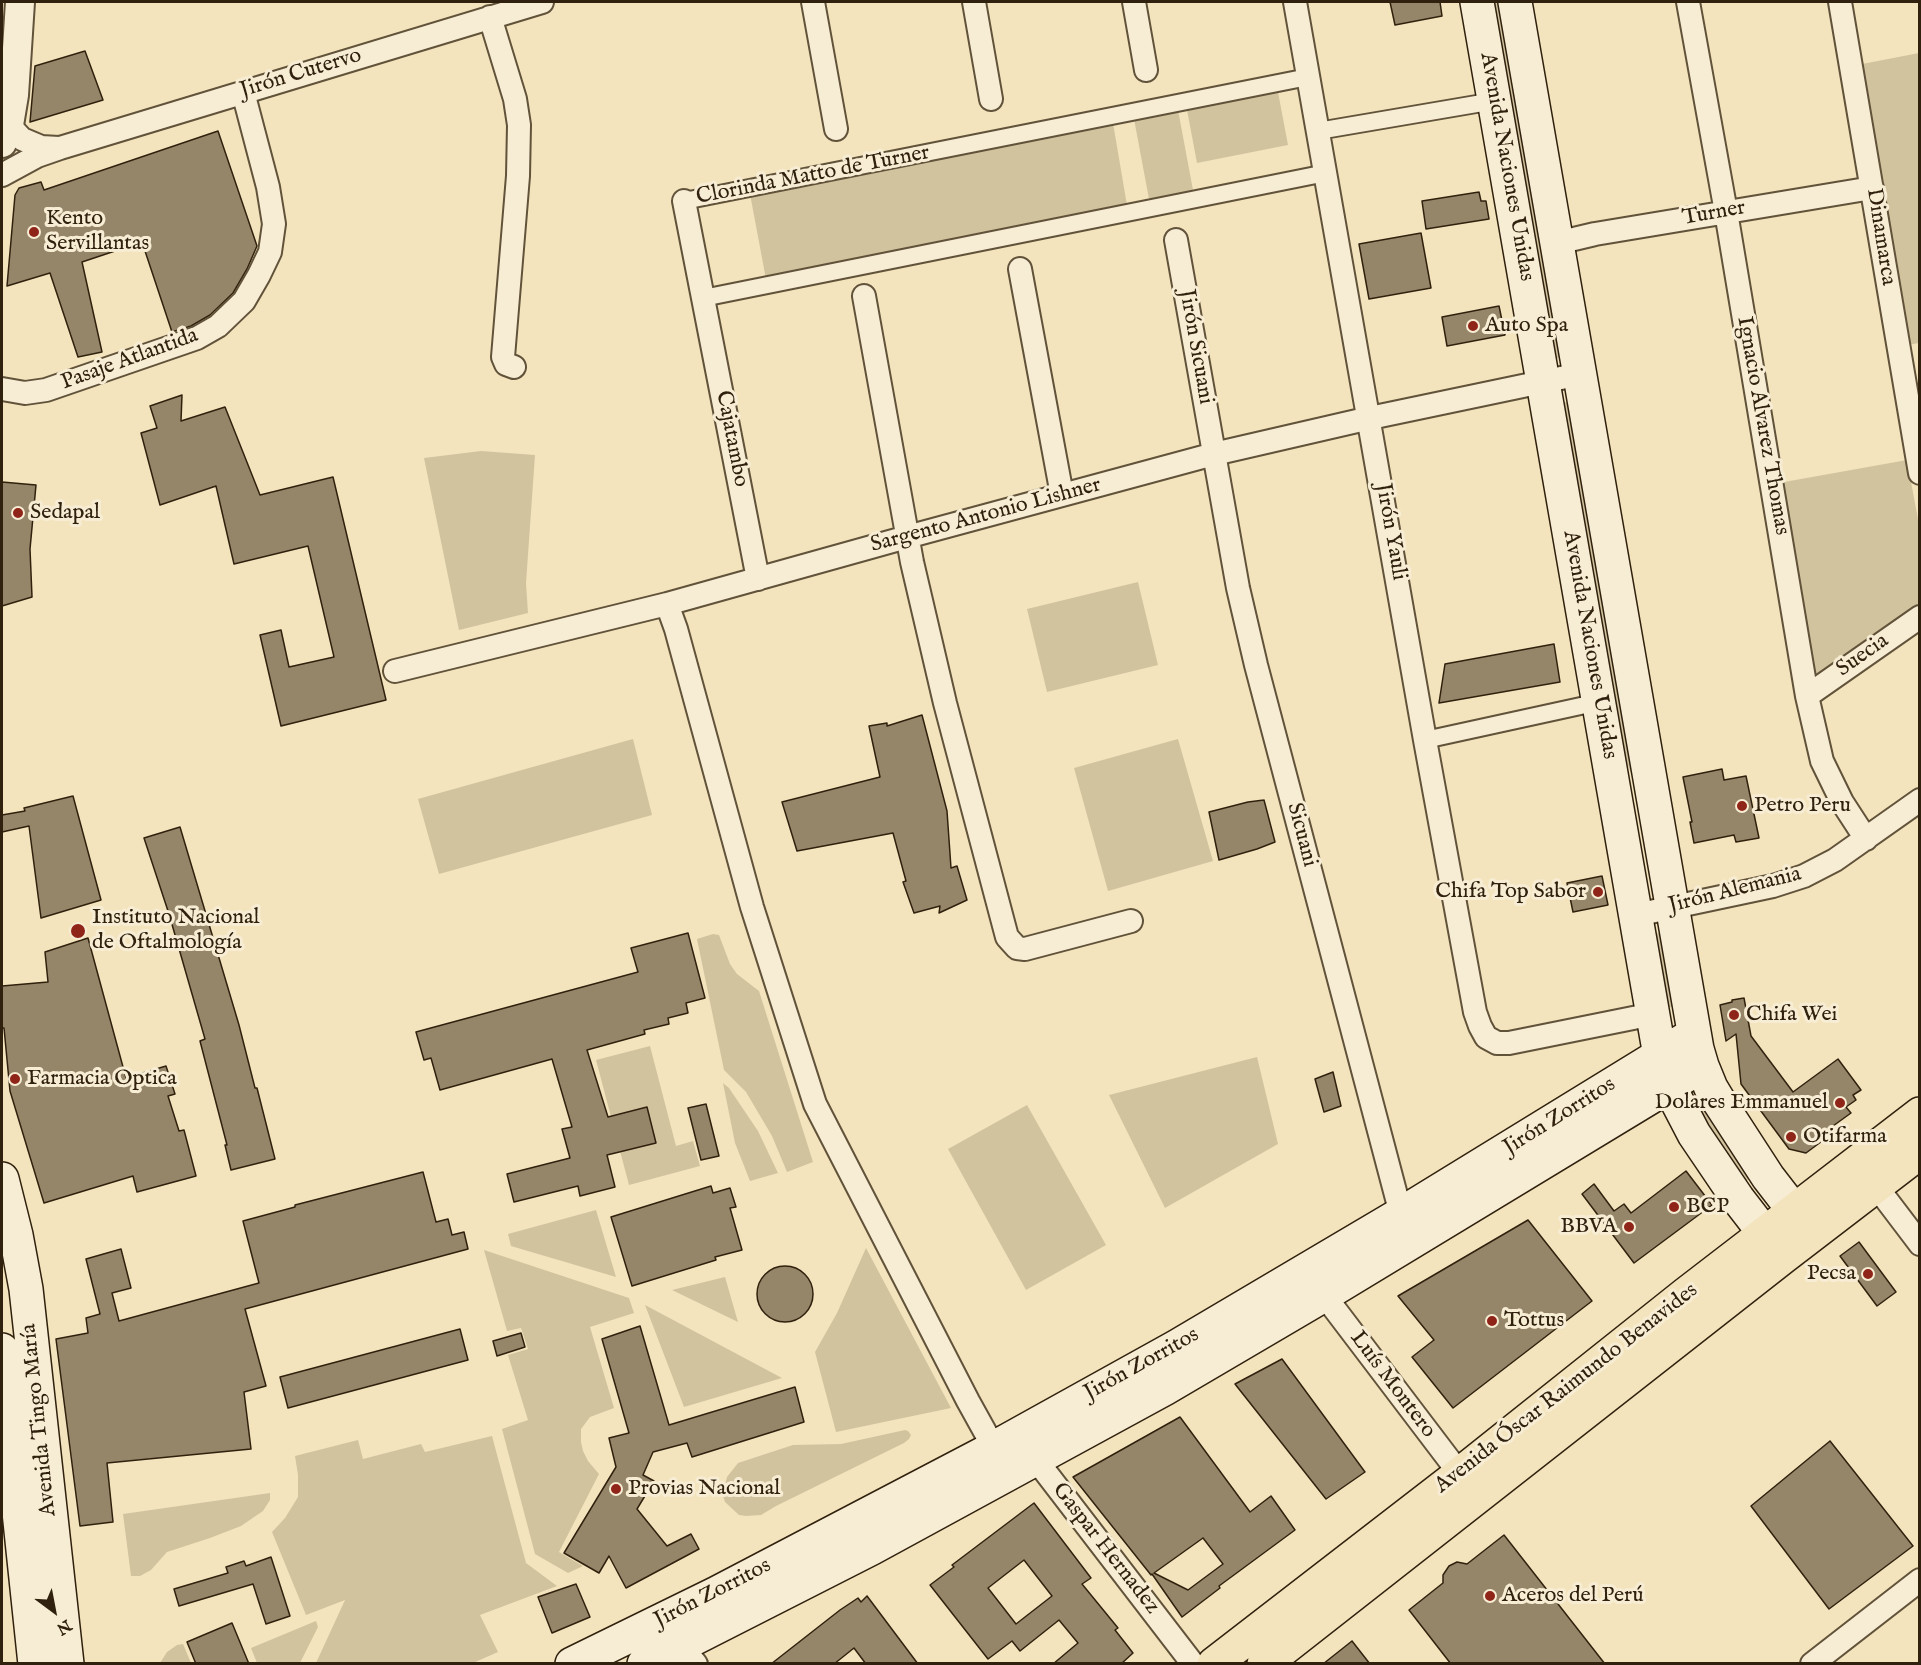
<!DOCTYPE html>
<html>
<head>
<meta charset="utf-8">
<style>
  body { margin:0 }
  #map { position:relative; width:1921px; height:1665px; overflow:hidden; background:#f3e4bd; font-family:"IM FELL English",serif }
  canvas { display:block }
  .frame { position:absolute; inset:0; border:3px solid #30210e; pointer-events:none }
  .north { position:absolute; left:24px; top:1581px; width:60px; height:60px; -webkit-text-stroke:4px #f7edd4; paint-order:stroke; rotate:148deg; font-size:16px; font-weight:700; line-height:24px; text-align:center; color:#30210e }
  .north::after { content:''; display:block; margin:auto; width:21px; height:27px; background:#30210e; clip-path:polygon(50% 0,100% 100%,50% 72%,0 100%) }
</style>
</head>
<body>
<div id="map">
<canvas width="1921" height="1665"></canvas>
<div class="frame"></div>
<div class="north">N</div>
</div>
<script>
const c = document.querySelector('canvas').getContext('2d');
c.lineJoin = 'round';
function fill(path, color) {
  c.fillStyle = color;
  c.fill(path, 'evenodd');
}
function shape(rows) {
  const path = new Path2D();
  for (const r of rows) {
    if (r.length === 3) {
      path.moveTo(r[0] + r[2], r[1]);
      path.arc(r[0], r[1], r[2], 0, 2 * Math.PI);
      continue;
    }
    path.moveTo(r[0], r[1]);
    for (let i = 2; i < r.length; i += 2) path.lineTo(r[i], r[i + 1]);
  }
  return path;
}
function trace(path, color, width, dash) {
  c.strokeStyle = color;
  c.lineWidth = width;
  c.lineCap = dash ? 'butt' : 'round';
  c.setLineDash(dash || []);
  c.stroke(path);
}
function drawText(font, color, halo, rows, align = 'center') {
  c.font = font + ' "IM FELL English",serif';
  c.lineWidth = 6;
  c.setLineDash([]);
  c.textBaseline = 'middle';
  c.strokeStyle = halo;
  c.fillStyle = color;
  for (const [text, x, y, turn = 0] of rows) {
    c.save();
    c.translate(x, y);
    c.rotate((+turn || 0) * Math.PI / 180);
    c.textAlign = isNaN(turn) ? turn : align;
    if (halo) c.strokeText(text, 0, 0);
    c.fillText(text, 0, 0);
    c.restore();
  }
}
const green = shape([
  [1486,2,1500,2,1561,356,1558,358,1553,358],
  [1919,53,1919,343,1907,345,1857,65],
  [1278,92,1288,145,1197,163,1187,110],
  [1178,110,1193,190,1149,199,1134,119],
  [1113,123,1129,217,768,290,750,194],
  [1564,402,1571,403,1649,865,1634,780,1621,749,1561,404],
  [481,451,535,455,526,583,528,613,459,630,424,458],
  [1907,460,1919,525,1919,605,1808,694,1773,484],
  [1138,582,1158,665,1047,692,1027,609],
  [633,739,652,815,439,874,418,799],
  [1178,739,1213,861,1108,891,1074,768],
  [1659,933,1663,935,1678,1006,1664,1008,1655,934],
  [713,934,719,935,730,964,737,974,759,991,813,1162,787,1172,772,1136,746,1092,724,1070,697,939],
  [650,1046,676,1146,693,1141,700,1166,629,1185,596,1060],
  [1257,1057,1278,1144,1165,1208,1109,1095],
  [723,1083,729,1088,758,1131,778,1173,750,1181,735,1143],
  [1705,1098,1753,1176,1743,1183,1692,1106],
  [1027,1105,1106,1245,1026,1290,948,1149],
  [596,1210,616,1277,511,1246,508,1234],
  [866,1248,951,1408,836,1432,815,1352,837,1313],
  [484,1250,629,1298,634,1313,590,1327,614,1408,590,1417,581,1429,581,1442,583,1451,588,1461,599,1474,559,1552,583,1566,568,1573,535,1554,502,1429,528,1420,508,1355,528,1349,521,1328,507,1331],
  [725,1277,738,1322,672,1290],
  [645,1305,782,1378,684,1407],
  [905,1430,908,1431,911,1435,909,1439,904,1443,776,1506,761,1515,746,1516,739,1515,725,1502,723,1496,725,1485,727,1477,738,1463,793,1445,841,1444],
  [492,1436,526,1563,557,1586,480,1615,498,1652,473,1663,316,1663,345,1600,306,1615,272,1532,285,1518,298,1497,298,1475,295,1456,358,1440,363,1459,421,1444,425,1452],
  [270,1493,270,1500,263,1511,241,1526,210,1538,167,1552,151,1570,140,1576,131,1576,123,1514],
  [316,1621,318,1627,300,1663,257,1663,251,1648],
  [183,1644,191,1663,160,1663,167,1652,177,1645]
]);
const building = shape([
  [1390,2,1440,2,1442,16,1395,25,1390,2],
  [85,51,103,100,30,122,35,66,85,51],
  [218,131,257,246,247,269,233,293,210,315,191,326,172,332,142,242,82,262,102,352,78,357,50,273,7,286,15,195,19,188,41,182,44,190,218,131],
  [1479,192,1481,201,1486,201,1489,219,1426,229,1422,201,1479,192],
  [1421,233,1431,288,1369,299,1359,244,1421,233],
  [1499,306,1505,335,1447,346,1442,317,1499,306],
  [182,395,181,421,225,407,260,495,333,477,386,700,281,726,260,635,281,630,289,667,334,657,308,546,234,564,216,486,160,505,141,433,157,428,150,406,182,395],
  [2,482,36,485,30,549,32,597,2,606,2,482],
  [1554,644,1560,682,1439,703,1445,664,1554,644],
  [922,715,947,811,951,868,957,866,967,900,939,913,940,906,914,913,903,882,906,881,893,833,797,851,782,802,880,777,869,726,887,723,887,726,922,715],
  [1722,769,1724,780,1746,776,1759,838,1736,842,1734,835,1694,843,1690,822,1692,822,1683,777,1722,769],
  [73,796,101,900,41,918,29,826,2,832,2,815,25,811,24,808,73,796],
  [1264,800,1275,842,1257,849,1219,860,1209,812,1248,802,1264,800],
  [180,827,239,1025,255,1088,257,1088,275,1159,231,1170,225,1145,227,1145,200,1041,205,1039,169,914,144,838,180,827],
  [1602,876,1608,905,1573,912,1567,883,1602,876],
  [688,933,705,998,686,1003,688,1013,668,1018,669,1024,644,1030,645,1034,587,1050,608,1117,647,1107,656,1143,607,1155,615,1187,580,1196,578,1186,514,1202,507,1174,570,1158,562,1129,572,1127,552,1059,440,1090,431,1058,424,1060,416,1032,638,972,631,948,688,933],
  [88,938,126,1078,166,1066,175,1094,168,1096,179,1131,184,1130,196,1176,137,1192,133,1176,44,1203,10,1091,4,1028,2,1028,2,986,48,982,45,952,88,938],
  [1744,998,1751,1036,1793,1092,1838,1059,1861,1090,1853,1095,1856,1100,1846,1107,1851,1113,1833,1126,1837,1130,1806,1153,1789,1149,1741,1084,1736,1034,1726,1041,1720,1005,1732,1002,1732,1000,1744,998],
  [1333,1072,1341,1106,1324,1112,1315,1079,1333,1072],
  [706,1104,719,1156,701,1160,688,1108,706,1104],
  [1686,1171,1712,1205,1634,1263,1582,1194,1594,1184,1614,1211,1624,1204,1631,1213,1686,1171],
  [423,1172,436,1222,448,1219,452,1235,464,1232,468,1249,245,1309,266,1386,244,1392,251,1449,107,1463,113,1522,80,1526,56,1339,88,1333,86,1318,100,1314,86,1259,121,1249,131,1288,112,1293,119,1321,259,1283,243,1221,295,1207,295,1205,423,1172],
  [711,1186,713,1193,730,1188,736,1207,730,1208,742,1250,715,1257,716,1260,632,1286,611,1217,711,1186],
  [1528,1220,1592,1301,1453,1408,1412,1357,1434,1340,1398,1296,1528,1220],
  [1859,1242,1896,1292,1877,1306,1840,1256,1859,1242],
  [785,1294,28],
  [640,1326,669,1425,795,1387,804,1422,692,1457,687,1443,653,1452,643,1475,654,1481,637,1509,667,1546,691,1534,699,1549,626,1588,609,1556,599,1573,564,1553,616,1467,609,1438,629,1433,602,1339,640,1326],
  [460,1329,468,1360,288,1408,280,1377,460,1329],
  [521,1333,525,1347,497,1356,493,1341,521,1333],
  [1282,1359,1365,1472,1326,1499,1235,1384,1282,1359],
  [1180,1417,1250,1512,1271,1496,1295,1530,1219,1586,1220,1588,1182,1617,1152,1574,1151,1575,1073,1477,1180,1417],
  [1203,1538,1223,1564,1188,1590,1154,1573,1203,1538],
  [1830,1441,1913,1546,1829,1609,1751,1506,1830,1441],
  [1034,1503,1091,1578,1082,1584,1118,1628,1115,1630,1133,1653,1121,1664,1053,1664,1078,1643,1059,1620,1020,1651,1012,1641,988,1659,930,1585,954,1567,952,1565,1034,1503],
  [1024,1560,1052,1596,1016,1624,988,1588,1024,1560],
  [1504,1535,1605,1664,1451,1664,1409,1610,1443,1583,1443,1575,1449,1566,1457,1562,1467,1564,1504,1535],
  [271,1557,290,1616,266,1624,253,1584,179,1606,174,1589,228,1573,226,1567,244,1561,246,1566,271,1557],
  [576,1584,590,1617,552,1633,538,1597,576,1584],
  [867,1596,918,1664,866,1664,854,1648,834,1664,771,1664,840,1610,858,1598,861,1602,867,1596],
  [232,1623,249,1664,196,1664,187,1642,232,1623],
  [1352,1641,1370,1664,1323,1664,1352,1641]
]);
const pedestrian = shape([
  [1318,131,1494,101],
  [684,201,1308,77],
  [703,298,1326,173],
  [1425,740,1599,702]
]);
const minor = shape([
  [813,2,836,129],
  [974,2,991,99],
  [1134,2,1146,70],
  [1295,2,1425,740,1475,1012,1480,1026,1486,1037,1497,1043,1509,1043,1653,1014],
  [1688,2,1726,212,1807,696,1822,761,1842,802,1866,839],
  [1840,2,1920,473],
  [490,17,515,99,519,125,518,176,503,357,506,364,514,367],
  [9,125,22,139,41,147,59,148],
  [2,175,37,156,60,148,542,2],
  [684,201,758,579],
  [1176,240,1238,588,1256,665,1401,1214],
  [1557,243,1595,234,1872,188],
  [1020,269,1062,495],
  [864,296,912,562,945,703,1007,937,1017,948,1025,949,1131,921],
  [2,389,25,393,46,390,197,338,218,326,244,301,259,275,270,252,274,224,268,187,243,92],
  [667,604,676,629,752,907,815,1104,968,1401,994,1448],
  [395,671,667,604,907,537,1214,454,1370,418,1580,374],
  [1807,696,1920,617],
  [1636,915,1773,886,1804,876,1835,860,1920,800],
  [1876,1186,1920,1244],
  [1324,1295,1460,1474],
  [1027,1448,1193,1664],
  [672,1634,696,1664],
  [1812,1664,1920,1580]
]);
const tertiary = shape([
  [2,143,9,125,14,95,20,2]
]);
const secondary = shape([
  [1477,2,1660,1056,1669,1086,1694,1134,1738,1199,1782,1256],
  [1515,2,1697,1049,1702,1066,1711,1088,1720,1103,1768,1177,1812,1234],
  [2,1179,16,1235,26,1289,67,1664],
  [2,1350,35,1664],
  [572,1664,715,1594,994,1448,1176,1347,1401,1214,1694,1034],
  [644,1664,872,1548,1164,1389,1324,1295,1687,1075]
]);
const primary = shape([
  [1214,1664,1460,1474,1686,1294,1920,1114],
  [1264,1664,1783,1257,1920,1152]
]);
const markers = [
  [34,232,6,"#8f2418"],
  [1473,326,6,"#8f2418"],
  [18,513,6,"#8f2418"],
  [1742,806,6,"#8f2418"],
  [1598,892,6,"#8f2418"],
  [78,931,8,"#8f2418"],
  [1734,1015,6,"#8f2418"],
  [15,1079,6,"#8f2418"],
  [1840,1103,6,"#8f2418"],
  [1791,1137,6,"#8f2418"],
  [1674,1207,6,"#8f2418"],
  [1629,1227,6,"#8f2418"],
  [1868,1274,6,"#8f2418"],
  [1492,1321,6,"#8f2418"],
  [616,1489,6,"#8f2418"],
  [1490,1596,6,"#8f2418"]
];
const streetNames = [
  ["Jirón Cutervo",301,74,-17],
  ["Avenida Naciones Unidas",1506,167,80],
  ["Clorinda Matto de Turner",813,176,-11],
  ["Turner",1714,214,-10],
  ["Dinamarca",1880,237,81],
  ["Jirón Sicuani",1195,347,80],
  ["Pasaje Atlantida",130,360,-20],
  ["Ignacio Alvarez Thomas",1762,426,80],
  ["Cajatambo",731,439,79],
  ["Sargento Antonio Lishner",986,516,-15],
  ["Jirón Yauli",1390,532,80],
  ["Avenida Naciones Unidas",1589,645,80],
  ["Suecia",1863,656,-35],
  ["Sicuani",1301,835,75],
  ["Jirón Alemania",1735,891,-14],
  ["Jirón Zorritos",1560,1117,-32],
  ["Jirón Zorritos",1142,1365,-29],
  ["Luís Montero",1392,1385,53],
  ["Avenida Óscar Raimundo Benavides",1567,1389,-38],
  ["Avenida Tingo María",40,1420,-96],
  ["Gaspar Hernadez",1105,1549,52],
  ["Jirón Zorritos",713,1594,-27]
];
const poiNames = [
  ["Kento",46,219],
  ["Servillantas",46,244],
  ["Auto Spa",1485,326],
  ["Sedapal",30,513],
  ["Petro Peru",1754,806],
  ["Chifa Top Sabor",1586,892,"right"],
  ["Instituto Nacional",92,918],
  ["de Oftalmología",92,943],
  ["Chifa Wei",1746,1015],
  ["Farmacia Optica",27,1079],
  ["Dolares Emmanuel",1828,1103,"right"],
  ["Otifarma",1803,1137],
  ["BCP",1686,1207],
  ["BBVA",1617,1227,"right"],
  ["Pecsa",1856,1274,"right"],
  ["Tottus",1504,1321],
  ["Provias Nacional",628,1489],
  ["Aceros del Perú",1502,1596]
];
fill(green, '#d2c39f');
fill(building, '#958669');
trace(building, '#30210e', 1.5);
trace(pedestrian, '#61523a', 20);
trace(minor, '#61523a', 26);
trace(tertiary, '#61523a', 32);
trace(secondary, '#30210e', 36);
trace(primary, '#30210e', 36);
trace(pedestrian, '#f7edd4', 16);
trace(minor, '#f7edd4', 22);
trace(tertiary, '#f7edd4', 28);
trace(secondary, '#f7edd4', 33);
trace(primary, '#f3e4bd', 33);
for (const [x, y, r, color] of markers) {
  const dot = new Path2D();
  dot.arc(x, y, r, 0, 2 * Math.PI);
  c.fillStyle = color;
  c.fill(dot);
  trace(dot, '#f7edd4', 2);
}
drawText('22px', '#30210e', '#f7edd4', streetNames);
drawText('22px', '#30210e', '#f7edd4', poiNames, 'left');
</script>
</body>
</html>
